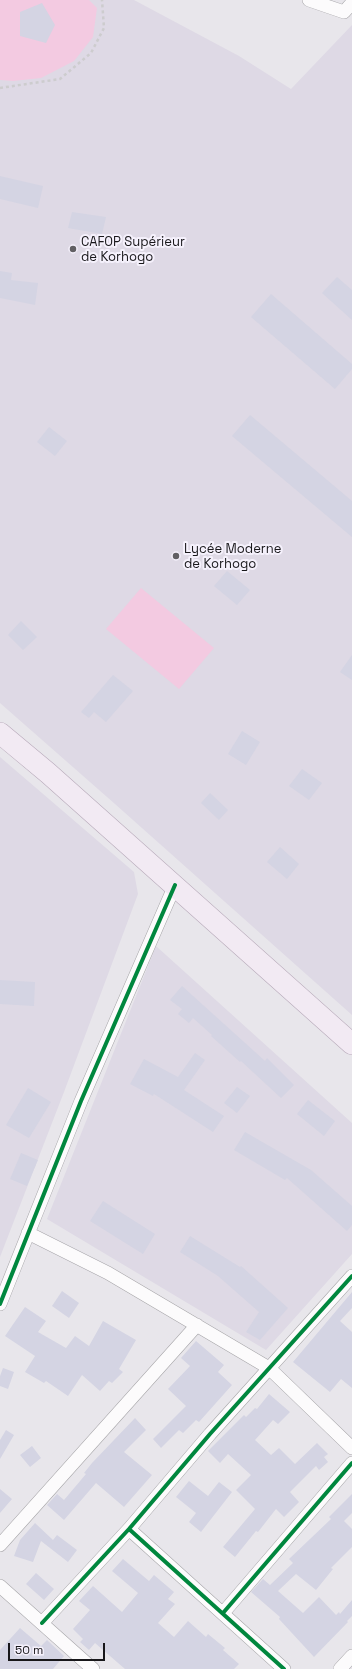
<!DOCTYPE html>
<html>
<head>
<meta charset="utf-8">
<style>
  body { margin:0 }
  #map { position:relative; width:352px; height:1669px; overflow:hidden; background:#e8e6eb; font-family:"Space Grotesk",sans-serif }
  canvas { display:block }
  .scale { position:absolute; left:8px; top:1643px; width:97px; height:18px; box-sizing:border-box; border:2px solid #18171a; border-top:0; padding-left:5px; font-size:12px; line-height:14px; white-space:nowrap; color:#18171a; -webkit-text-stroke:3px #f5f1fc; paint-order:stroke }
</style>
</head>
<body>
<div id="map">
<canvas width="352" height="1669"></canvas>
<div class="scale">50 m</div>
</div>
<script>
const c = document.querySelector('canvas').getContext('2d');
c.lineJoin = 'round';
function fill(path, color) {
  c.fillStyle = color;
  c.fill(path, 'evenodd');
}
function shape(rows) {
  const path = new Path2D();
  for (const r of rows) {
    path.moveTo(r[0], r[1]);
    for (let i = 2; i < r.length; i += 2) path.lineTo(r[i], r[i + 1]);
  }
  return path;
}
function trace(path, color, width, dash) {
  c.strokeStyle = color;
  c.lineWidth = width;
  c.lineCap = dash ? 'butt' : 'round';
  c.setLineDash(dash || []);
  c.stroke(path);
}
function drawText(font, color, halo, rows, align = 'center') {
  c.font = font + ' "Space Grotesk",sans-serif';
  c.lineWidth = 4;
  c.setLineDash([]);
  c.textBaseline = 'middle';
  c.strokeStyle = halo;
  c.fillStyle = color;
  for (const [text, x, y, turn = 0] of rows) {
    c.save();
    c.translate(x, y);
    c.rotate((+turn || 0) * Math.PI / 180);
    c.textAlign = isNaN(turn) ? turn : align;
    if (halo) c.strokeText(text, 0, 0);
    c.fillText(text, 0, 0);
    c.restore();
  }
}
const built = shape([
  [0,0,134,0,239,56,291,89,352,25,352,1015,115,804,0,703],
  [0,757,134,872,138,894,64,1092,0,1257],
  [156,946,352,1123,352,1254,266,1350,47,1219]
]);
const green = shape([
  [0,0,89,0,97,8,93,37,74,61,41,78,13,81,0,80],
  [141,588,214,648,179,689,106,629]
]);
const building = shape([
  [42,3,55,25,46,43,20,36,20,12],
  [0,176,43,186,38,208,0,199],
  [72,212,106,217,102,234,68,228],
  [0,271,12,273,11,280,38,283,35,305,0,298],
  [337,277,352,290,352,320,322,293],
  [271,294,352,364,352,369,335,389,251,317],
  [250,415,352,501,352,537,232,436],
  [49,427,67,441,55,456,37,442],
  [227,571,250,590,237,605,214,586],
  [21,621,37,637,23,650,8,635],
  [352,655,352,680,340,672],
  [113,675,133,691,106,722,94,712,89,718,81,712],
  [242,731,260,742,246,765,228,754],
  [302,769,322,783,309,800,289,786],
  [210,793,228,810,219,820,201,803],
  [280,847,299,864,287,879,267,862],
  [0,980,35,982,34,1006,0,1004],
  [182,986,265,1061,267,1058,294,1085,281,1098,241,1061,240,1062,211,1036,212,1035,193,1018,189,1023,178,1014,182,1009,170,1000],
  [195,1053,205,1060,184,1090,224,1116,213,1132,154,1094,153,1096,130,1084,144,1059,178,1077],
  [237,1087,250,1096,237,1113,224,1103],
  [28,1088,51,1102,29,1138,6,1125],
  [308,1100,335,1121,324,1136,297,1114],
  [245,1132,311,1170,352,1206,352,1225,347,1231,287,1178,285,1180,234,1150],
  [21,1153,38,1160,27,1186,10,1179],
  [103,1201,155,1234,143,1254,90,1221],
  [190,1236,240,1267,241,1266,288,1308,260,1340,246,1332,259,1312,218,1276,180,1252],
  [62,1291,79,1303,69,1318,52,1306],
  [352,1292,352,1308,340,1321,352,1332,352,1388,341,1379,330,1392,293,1362],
  [25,1307,46,1321,38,1332,66,1348,75,1336,89,1346,103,1321,136,1340,119,1369,123,1372,112,1383,109,1381,100,1391,82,1375,68,1396,46,1381,44,1383,25,1372,35,1356,5,1336],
  [196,1341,224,1365,218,1372,232,1385,199,1422,196,1420,183,1433,179,1430,161,1448,153,1439,186,1406,168,1389,190,1366,181,1358],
  [3,1368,14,1372,8,1389,0,1386,0,1376],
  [269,1394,290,1412,278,1424,273,1420,255,1440,271,1455,279,1448,295,1464,317,1443,328,1454,324,1457,328,1462,319,1470,316,1466,290,1492,299,1502,284,1517,276,1509,258,1532,256,1531,235,1557,223,1547,255,1509,236,1490,251,1475,228,1454,220,1463,208,1451,244,1415,246,1417,255,1408,257,1409],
  [135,1418,146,1430,124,1452,152,1475,124,1507,96,1483,64,1520,47,1505,57,1494,64,1500,86,1474,84,1473,92,1463],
  [6,1430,14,1435,0,1459,0,1440],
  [32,1446,41,1458,30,1467,20,1455],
  [189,1481,208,1496,219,1482,232,1492,201,1532,189,1522,196,1513,176,1497],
  [0,1489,12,1499,0,1513],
  [352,1494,352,1513,344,1521,352,1529,352,1547,331,1568,333,1569,316,1590,296,1574,278,1591,303,1613,319,1597,336,1615,339,1612,340,1614,352,1600,352,1616,347,1621,348,1622,314,1657,279,1619,280,1617,251,1592,263,1579,270,1585,293,1563,289,1559,331,1519,329,1517],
  [35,1523,53,1540,57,1535,77,1550,68,1562,41,1541,33,1562,14,1556,20,1540],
  [123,1559,149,1581,154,1575,174,1592,168,1599,175,1604,158,1623,174,1637,188,1621,206,1637,208,1634,225,1648,223,1650,239,1664,234,1669,125,1669,95,1643,89,1650,80,1642,83,1639,73,1629,90,1610,79,1601,93,1586,122,1612,138,1593,112,1571],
  [36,1573,54,1589,44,1600,26,1584],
  [20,1628,41,1646,47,1640,64,1656,53,1669,0,1669,0,1650]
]);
const path = shape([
  [0,88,60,79,91,53,104,28,102,0]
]);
const minor = shape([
  [309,0,344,12,352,3],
  [28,1233,108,1273,269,1368,352,1448],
  [0,1304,81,1101,175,885],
  [129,1529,284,1669],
  [0,1545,197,1325],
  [0,1586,93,1669],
  [223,1613,352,1463],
  [42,1623,129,1529,210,1434,352,1276],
  [340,1669,352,1656]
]);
const primary = shape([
  [0,733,48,773,352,1044]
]);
const cycleway = shape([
  [0,1304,81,1101,175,885],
  [129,1529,284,1669],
  [223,1613,352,1463],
  [42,1623,129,1529,210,1434,352,1276]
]);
const markers = [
  [73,249,4,"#615f63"],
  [176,556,4,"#615f63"]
];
const poiNames = [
  ["CAFOP Supérieur",81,242],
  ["de Korhogo",81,257],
  ["Lycée Moderne",184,549],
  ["de Korhogo",184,564]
];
fill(built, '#ded9e5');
fill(green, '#f3cae1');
fill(building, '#d4d4e3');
trace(minor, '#a6a5a8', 14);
trace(primary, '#b7a9b9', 22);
trace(path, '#cdccce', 2.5, [3, 3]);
trace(minor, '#fcfbfc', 13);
trace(primary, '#f2eaf3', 21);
trace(cycleway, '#00873e', 4);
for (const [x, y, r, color] of markers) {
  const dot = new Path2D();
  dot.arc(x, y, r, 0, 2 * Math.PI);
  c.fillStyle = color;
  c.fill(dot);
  trace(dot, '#f5f1fc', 1.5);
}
drawText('13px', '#18171a', '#f5f1fc', poiNames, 'left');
</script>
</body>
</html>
